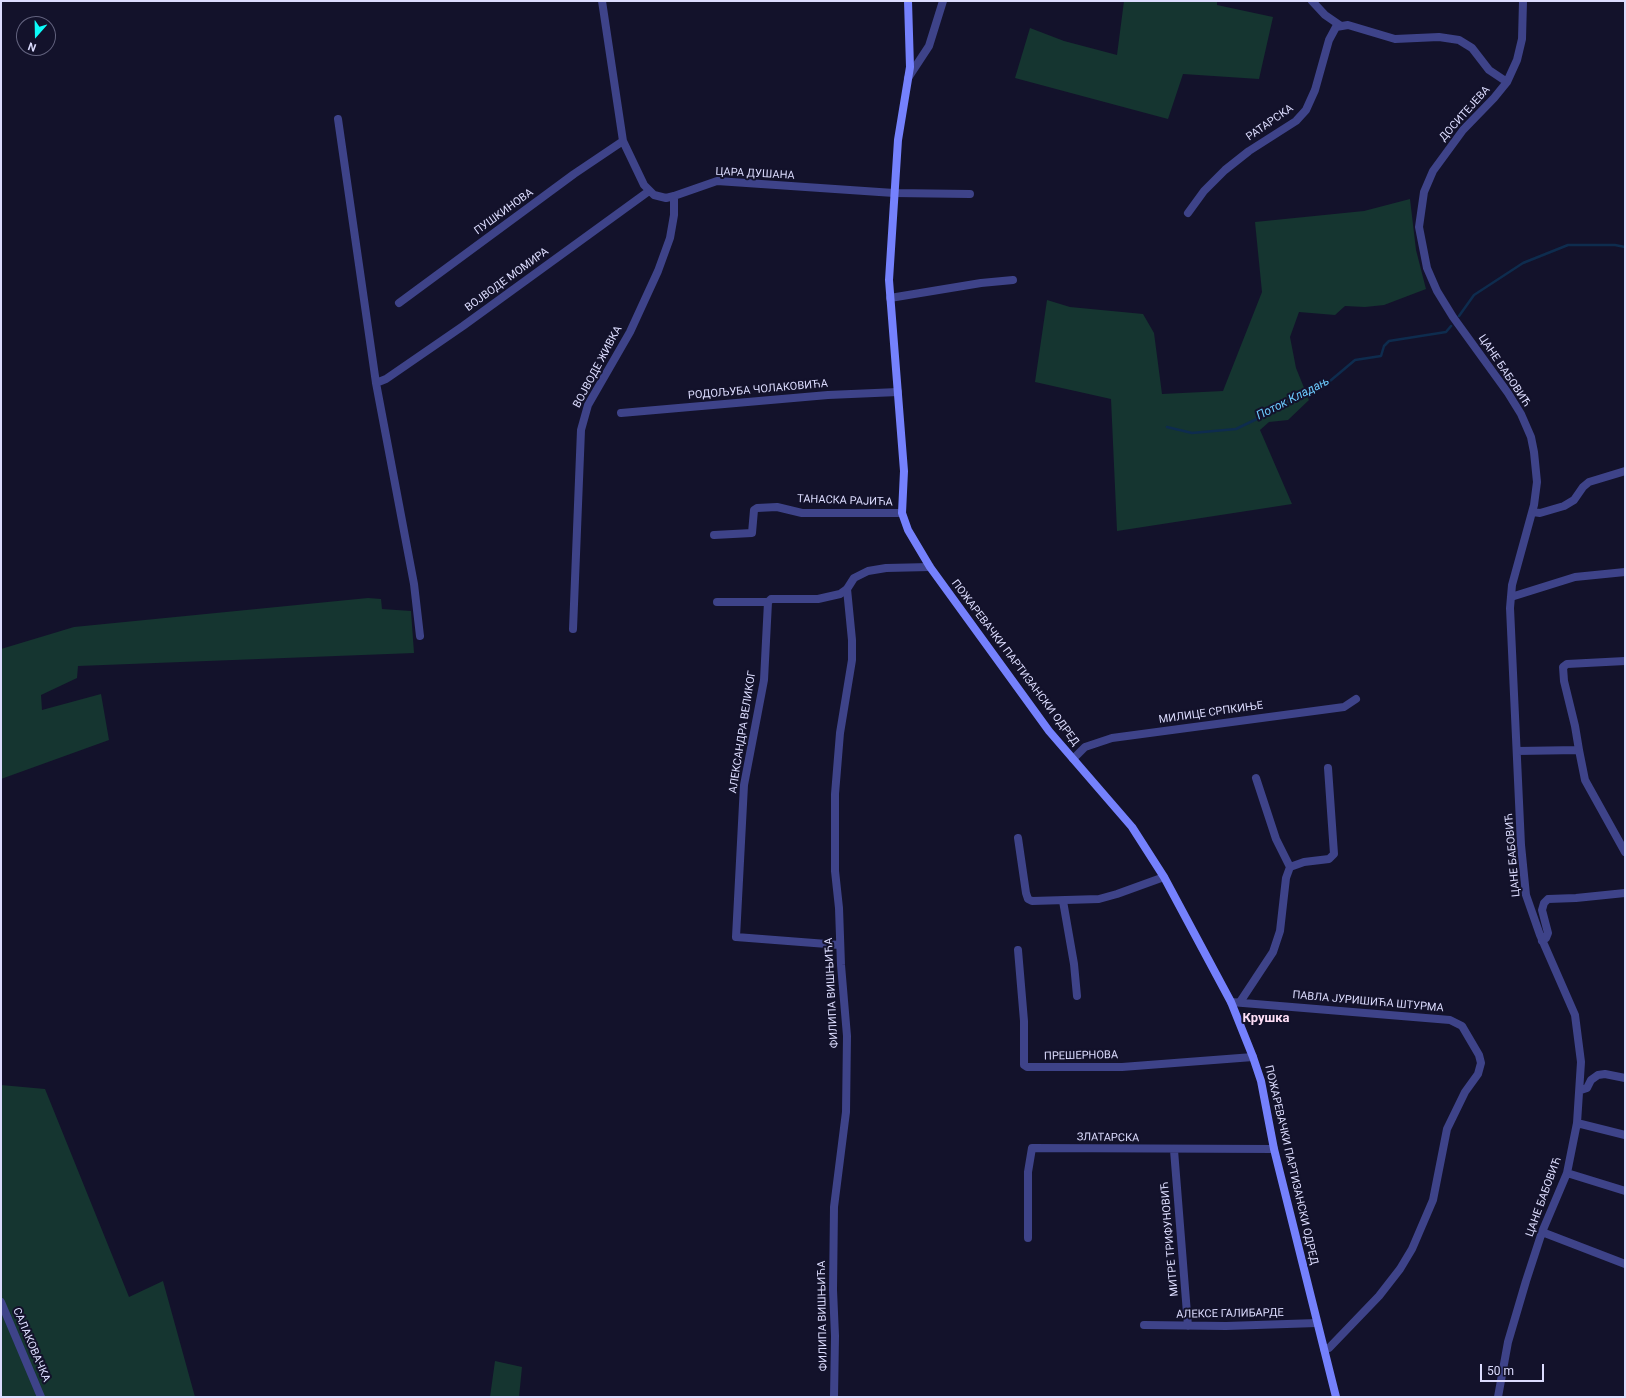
<!DOCTYPE html>
<html>
<head>
<meta charset="utf-8">
<style>
  body { margin:0 }
  #map { position:relative; width:1626px; height:1398px; overflow:hidden; background:#13122b; font-family:Roboto,sans-serif }
  canvas { display:block }
  .frame { position:absolute; inset:0; border:2px solid #dcdcfe; pointer-events:none }
  .north { position:absolute; left:16px; top:16px; width:40px; height:40px; box-sizing:border-box; background:#13122b; border:1px solid #63637f; border-radius:50%; rotate:200deg; font-size:11px; font-weight:700; line-height:16px; text-align:center; color:#dcdcfe }
  .north::after { content:''; display:block; margin:auto; width:14px; height:18px; background:#0cfbf9; clip-path:polygon(50% 0,100% 100%,50% 72%,0 100%) }
  .scale { position:absolute; left:1480px; top:1364px; width:64px; height:18px; box-sizing:border-box; border:2px solid #dcdcfe; border-top:0; padding-left:5px; font-size:12px; line-height:14px; white-space:nowrap; color:#dcdcfe; -webkit-text-stroke:3px #13122b; paint-order:stroke }
</style>
</head>
<body>
<div id="map">
<canvas width="1626" height="1398"></canvas>
<div class="frame"></div>
<div class="north">N</div>
<div class="scale">50 m</div>
</div>
<script>
const c = document.querySelector('canvas').getContext('2d');
c.lineJoin = 'round';
function fill(path, color) {
  c.fillStyle = color;
  c.fill(path, 'evenodd');
}
function shape(rows) {
  const path = new Path2D();
  for (const r of rows) {
    path.moveTo(r[0], r[1]);
    for (let i = 2; i < r.length; i += 2) path.lineTo(r[i], r[i + 1]);
  }
  return path;
}
function trace(path, color, width, dash) {
  c.strokeStyle = color;
  c.lineWidth = width;
  c.lineCap = dash ? 'butt' : 'round';
  c.setLineDash(dash || []);
  c.stroke(path);
}
function drawText(font, color, halo, rows, align = 'center') {
  c.font = font + ' Roboto,sans-serif';
  c.lineWidth = 4;
  c.setLineDash([]);
  c.textBaseline = 'middle';
  c.strokeStyle = halo;
  c.fillStyle = color;
  for (const [text, x, y, turn = 0] of rows) {
    c.save();
    c.translate(x, y);
    c.rotate((+turn || 0) * Math.PI / 180);
    c.textAlign = isNaN(turn) ? turn : align;
    if (halo) c.strokeText(text, 0, 0);
    c.fillText(text, 0, 0);
    c.restore();
  }
}
const green = shape([
  [1124,1,1217,1,1217,5,1273,17,1259,79,1183,74,1168,119,1015,78,1030,28,1064,41,1117,55],
  [1410,199,1416,250,1426,289,1384,305,1365,307,1345,306,1335,315,1299,312,1290,337,1296,368,1309,400,1288,420,1269,422,1260,430,1292,504,1117,531,1111,399,1035,382,1047,300,1070,307,1143,314,1154,333,1162,394,1223,391,1262,292,1255,222,1364,211],
  [368,598,381,599,382,609,411,611,414,653,78,666,77,678,41,695,42,710,101,694,109,740,1,779,1,649,74,627],
  [1,1085,45,1089,129,1297,163,1281,195,1397,1,1397],
  [495,1361,522,1367,519,1397,490,1397]
]);
const stream = shape([
  [1459,316,1474,295,1523,263,1568,245,1615,245,1625,247],
  [1167,427,1192,433,1236,429,1263,416,1312,387,1330,381,1355,360,1381,356,1384,346,1389,341,1446,332,1451,326]
]);
const street = shape([
  [602,1,623,141,644,185,654,195,666,198,674,196,717,181,894,193,970,194],
  [1312,1,1325,15,1341,26],
  [908,78,929,46,943,1],
  [338,119,376,383,414,584,420,636],
  [1188,213,1204,191,1225,170,1249,151,1296,121,1306,110,1315,90,1329,40,1336,27,1348,25,1395,39,1439,37,1459,40,1472,48,1489,70,1507,82],
  [890,298,981,283,1013,280],
  [399,303,574,174,623,141],
  [376,383,386,379,463,326,649,191],
  [621,413,828,395,898,392],
  [1533,512,1540,513,1564,506,1574,500,1583,487,1589,482,1625,471],
  [714,535,752,533,754,510,757,508,777,507,802,513,902,513],
  [1511,597,1575,577,1625,572],
  [717,602,768,602],
  [573,629,581,430,588,405,630,332,658,271,670,238,674,215,674,196],
  [1579,750,1575,726,1564,681,1563,667,1567,664,1625,661],
  [1517,751,1579,750,1585,780,1625,852],
  [1073,759,1085,747,1112,738,1344,707,1356,699],
  [1018,838,1026,893,1028,899,1032,901,1099,899,1117,894,1164,877],
  [1290,867,1304,862,1329,859,1334,854,1328,768],
  [1063,901,1074,964,1077,996],
  [1542,941,1546,938,1548,933,1542,910,1544,903,1548,899,1576,898,1625,893],
  [840,945,736,937,744,785,764,680,768,602,771,599,818,599,840,594,847,589,854,578,868,571,886,568,930,567],
  [1018,950,1024,1021,1024,1065,1027,1067,1122,1067,1253,1057],
  [1231,1002,1450,1020,1462,1026,1479,1055,1481,1063,1478,1074,1465,1092,1447,1129,1433,1200,1412,1249,1400,1269,1379,1296,1329,1348,1324,1349],
  [1240,1002,1273,952,1280,931,1286,878,1290,867,1276,839,1256,778],
  [1581,1090,1587,1088,1591,1080,1598,1075,1605,1074,1625,1078],
  [1577,1123,1625,1135],
  [1174,1150,1188,1326],
  [1567,1173,1625,1191],
  [1542,1232,1625,1264],
  [1028,1238,1028,1172,1032,1148,1274,1149],
  [1,1302,41,1397],
  [1144,1325,1226,1326,1317,1323],
  [834,1397,835,1336,833,1290,834,1207,846,1112,847,1036,841,965,839,908,835,871,835,794,840,733,852,660,852,640,847,589],
  [1498,1397,1508,1342,1526,1281,1542,1232,1567,1173,1577,1123,1581,1062,1575,1015,1540,935,1526,895,1521,845,1510,608,1512,585,1534,505,1537,482,1534,452,1531,437,1521,414,1508,393,1453,317,1437,291,1427,268,1419,227,1424,192,1433,171,1463,130,1494,98,1507,82,1517,60,1522,39,1523,1]
]);
const secondary = shape([
  [908,1,910,67,898,140,889,280,904,471,902,513,908,530,930,567,1049,731,1132,827,1164,877,1231,1002,1253,1057,1261,1081,1274,1149,1336,1397]
]);
const streetNames = [
  ["ДОСИТЕЈЕВА",1465,114,-48],
  ["РАТАРСКА",1270,123,-35],
  ["ЦАРА ДУШАНА",755,174,3],
  ["ПУШКИНОВА",504,212,-36],
  ["ВОЈВОДЕ МОМИРА",507,280,-36],
  ["ВОЈВОДЕ ЖИВКА",598,367,-62],
  ["ЦАНЕ БАБОВИЋ",1504,371,56],
  ["РОДОЉУБА ЧОЛАКОВИЋА",758,390,-5],
  ["ТАНАСКА РАЈИЋА",845,501,2],
  ["ПОЖАРЕВАЧКИ ПАРТИЗАНСКИ ОДРЕД",1015,663,53],
  ["МИЛИЦЕ СРПКИЊЕ",1211,713,-8],
  ["АЛЕКСАНДРА ВЕЛИКОГ",743,732,-81],
  ["ЦАНЕ БАБОВИЋ",1513,855,-95],
  ["ФИЛИПА ВИШЊИЋА",832,993,-93],
  ["ПАВЛА ЈУРИШИЋА ШТУРМА",1368,1002,5],
  ["ПРЕШЕРНОВА",1081,1056,-1],
  ["ЗЛАТАРСКА",1108,1138,1],
  ["ПОЖАРЕВАЧКИ ПАРТИЗАНСКИ ОДРЕД",1291,1165,77],
  ["ЦАНЕ БАБОВИЋ",1544,1197,-70],
  ["МИТРЕ ТРИФУНОВИЋ",1170,1239,-95],
  ["АЛЕКСЕ ГАЛИБАРДЕ",1230,1314,-1],
  ["ФИЛИПА ВИШЊИЋА",823,1316,-91],
  ["САЛАКОВАЧКА",31,1345,67]
];
const waterNames = [
  ["Поток Кладањ",1293,399,-27]
];
const quarterNames = [
  ["Крушка",1266,1019]
];
fill(green, '#153530');
trace(stream, '#0e2c4e', 2.5);
trace(street, '#3e4389', 8);
trace(secondary, '#7581fd', 8);
drawText('11px', '#dcdcfe', '#13122b', streetNames);
drawText('italic 12px', '#6ccafd', '#13122b', waterNames);
drawText('bold 13px', '#fedef6', '#13122b', quarterNames);
</script>
</body>
</html>
